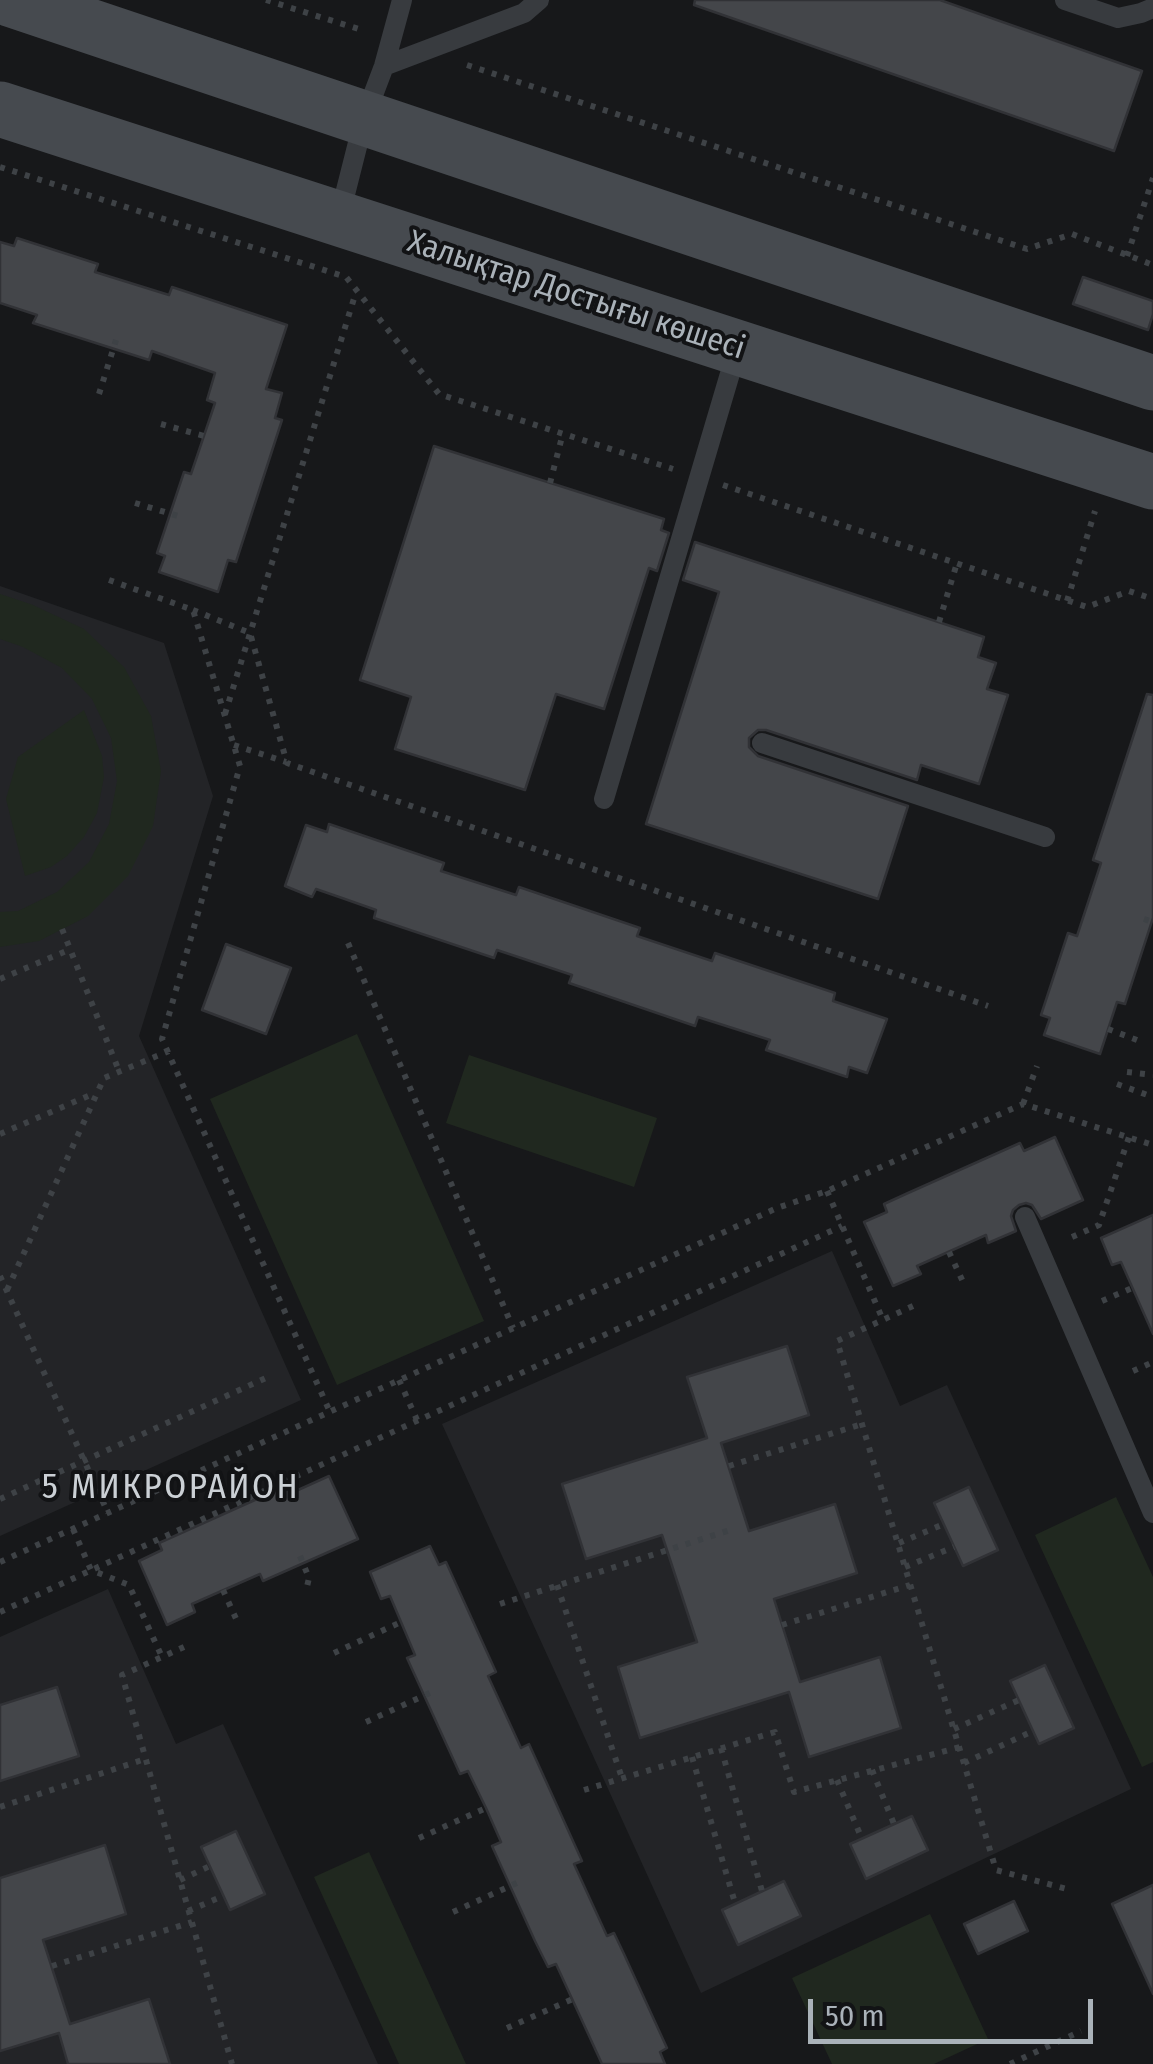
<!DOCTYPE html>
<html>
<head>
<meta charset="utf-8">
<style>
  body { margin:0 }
  #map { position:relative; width:1153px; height:2064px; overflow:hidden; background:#17181a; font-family:"Fira Sans Condensed",sans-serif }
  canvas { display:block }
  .scale { position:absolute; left:808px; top:1999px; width:285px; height:45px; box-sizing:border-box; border:5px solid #aab2b9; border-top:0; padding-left:12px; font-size:30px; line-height:35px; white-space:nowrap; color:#aab2b9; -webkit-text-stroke:8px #121315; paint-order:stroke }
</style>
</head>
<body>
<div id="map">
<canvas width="1153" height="2064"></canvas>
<div class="scale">50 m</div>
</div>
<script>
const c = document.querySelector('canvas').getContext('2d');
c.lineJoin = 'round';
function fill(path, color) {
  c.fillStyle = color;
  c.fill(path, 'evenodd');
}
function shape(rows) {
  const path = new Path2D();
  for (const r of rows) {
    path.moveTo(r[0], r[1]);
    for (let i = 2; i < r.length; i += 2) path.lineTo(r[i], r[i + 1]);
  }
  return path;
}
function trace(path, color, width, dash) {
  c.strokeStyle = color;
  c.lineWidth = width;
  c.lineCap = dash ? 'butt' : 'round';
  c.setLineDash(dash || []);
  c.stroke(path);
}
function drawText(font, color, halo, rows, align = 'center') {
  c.font = font + ' "Fira Sans Condensed",sans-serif';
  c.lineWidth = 8;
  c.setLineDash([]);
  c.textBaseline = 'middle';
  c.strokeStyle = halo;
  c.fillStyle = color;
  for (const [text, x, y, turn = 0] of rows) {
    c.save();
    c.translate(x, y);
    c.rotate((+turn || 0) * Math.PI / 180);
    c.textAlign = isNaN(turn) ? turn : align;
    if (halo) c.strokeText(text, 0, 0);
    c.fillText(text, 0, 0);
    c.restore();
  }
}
const built = shape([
  [0,586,164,643,213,796,139,1036,301,1400,0,1536],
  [832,1251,900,1406,947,1385,1131,1789,701,1993,442,1424],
  [108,1589,176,1744,223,1724,378,2064,0,2064,0,1637]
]);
const green = shape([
  [0,594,33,605,84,629,124,667,151,716,161,771,153,826,128,876,88,916,39,941,0,947,0,912,18,911,57,892,89,862,109,824,117,781,111,738,92,699,62,668,23,647,0,639],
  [84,710,102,756,104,777,97,813,84,837,67,856,51,867,25,876,6,799,18,757],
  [357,1034,484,1321,337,1385,210,1099],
  [469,1055,657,1118,634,1187,446,1123],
  [1116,1497,1153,1577,1153,1762,1142,1767,1035,1535],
  [369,1852,466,2064,399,2064,314,1877],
  [930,1914,988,2039,934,2064,832,2064,792,1978]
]);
const building = shape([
  [695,0,940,0,1142,71,1114,151,694,5,695,0],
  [17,238,98,264,95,272,169,295,172,287,287,325,266,389,282,393,275,418,282,420,236,562,228,560,218,592,159,572,165,556,157,553,184,472,191,474,215,403,207,400,215,373,152,351,149,360,33,323,37,315,0,303,0,242,14,246,17,238],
  [1083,277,1153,301,1153,314,1148,330,1073,304,1083,277],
  [434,446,664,519,661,530,669,533,657,571,649,568,604,709,556,694,525,790,395,749,411,697,360,680,434,446],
  [695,542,984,637,978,657,996,663,987,689,1008,695,979,784,921,765,917,780,766,730,758,730,749,738,749,747,758,756,908,806,878,899,646,824,719,592,683,580,695,542],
  [1147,694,1153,695,1153,918,1125,1004,1117,1002,1100,1054,1044,1035,1050,1018,1041,1015,1068,933,1077,936,1101,863,1093,860,1147,694],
  [329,824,444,863,441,871,516,895,519,887,640,928,637,936,712,961,715,953,835,993,833,1001,887,1019,867,1073,849,1067,847,1077,766,1050,770,1040,698,1017,695,1026,569,983,572,975,497,950,494,958,374,918,376,910,342,898,316,889,312,897,285,886,306,825,327,832,329,824],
  [226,944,291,968,266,1034,202,1010,226,944],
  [1055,1137,1083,1200,1041,1219,1032,1205,1026,1203,1019,1205,1013,1210,1011,1216,1016,1231,988,1243,986,1235,917,1266,921,1274,893,1286,864,1222,887,1212,884,1204,908,1193,1020,1143,1024,1151,1055,1137],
  [1153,1215,1153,1334,1121,1262,1112,1265,1101,1238,1153,1215],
  [787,1346,809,1415,721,1443,749,1531,835,1504,857,1573,774,1599,800,1682,880,1657,901,1728,809,1757,789,1692,640,1738,618,1667,697,1642,662,1535,586,1559,562,1484,707,1438,687,1377,787,1346],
  [329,1476,358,1539,263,1581,260,1574,192,1604,195,1612,167,1625,139,1561,162,1550,159,1543,295,1482,298,1490,329,1476],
  [969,1487,998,1550,963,1566,934,1503,969,1487],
  [430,1546,439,1565,446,1562,496,1672,488,1676,521,1748,529,1744,554,1799,582,1861,574,1864,607,1936,614,1933,624,1954,667,2048,660,2052,665,2064,602,2064,556,1964,548,1967,535,1941,492,1846,501,1842,486,1808,468,1771,460,1774,407,1658,415,1655,390,1596,381,1599,370,1572,430,1546],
  [1045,1665,1074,1728,1039,1744,1010,1681,1045,1665],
  [57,1687,79,1756,0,1781,0,1705,57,1687],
  [912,1816,928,1850,866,1879,850,1844,912,1816],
  [236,1831,265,1894,230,1910,201,1847,236,1831],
  [105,1845,126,1914,43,1940,70,2024,149,1999,170,2064,68,2064,59,2033,0,2051,0,1878,105,1845],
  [784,1881,801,1916,738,1945,722,1910,784,1881],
  [1153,1885,1153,1994,1112,1904,1153,1885],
  [1014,1901,1028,1931,978,1954,964,1924,1014,1901]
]);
const path = shape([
  [266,0,365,31],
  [467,65,1027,249,1072,234,1153,265],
  [0,167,346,277,439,394,673,469],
  [1127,256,1153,178],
  [99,394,116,340],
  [161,424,204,436],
  [550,483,563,433],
  [723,485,1087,607,1129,591,1153,599],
  [135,503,178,516],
  [109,580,193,610,240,766,162,1039,330,1412],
  [1067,601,1095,511],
  [193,610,250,633,287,763,988,1006],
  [939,622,957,563],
  [225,714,356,292],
  [234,745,286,762],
  [1144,919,1153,922],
  [62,929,119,1071],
  [348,943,513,1328],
  [0,979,71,949],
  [1108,1029,1137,1040],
  [1127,1072,1153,1075],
  [1117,1084,1153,1097],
  [1023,1104,1037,1066],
  [0,1134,95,1093],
  [827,1191,883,1320],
  [1072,1237,1099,1225,1129,1137],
  [949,1252,964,1284],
  [0,1276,108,1513],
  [7,1290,104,1078,169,1051],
  [1102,1301,1132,1288],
  [913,1306,837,1341,996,1870,1067,1889],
  [1133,1371,1153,1362],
  [399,1380,417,1420],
  [729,1466,862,1424],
  [0,1499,268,1377],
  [73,1529,91,1570,129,1585,162,1657],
  [899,1543,944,1524],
  [300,1556,309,1578,306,1591],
  [0,1562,777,1208,827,1191,1023,1104,1153,1145],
  [905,1567,954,1547],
  [557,1585,622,1778],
  [223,1590,238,1623],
  [500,1604,730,1530],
  [0,1612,842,1226],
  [782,1625,910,1585],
  [184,1647,122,1675,232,2064],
  [334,1653,401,1622],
  [366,1722,432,1692],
  [954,1729,1019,1700],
  [721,1748,762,1891],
  [692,1757,735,1903],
  [964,1763,1033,1731],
  [872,1770,894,1824],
  [837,1780,862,1839],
  [584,1790,775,1732,794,1792,960,1747],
  [0,1807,145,1759],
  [419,1838,486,1808],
  [180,1880,210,1866],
  [188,1911,223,1896],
  [453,1912,519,1882],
  [52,1966,192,1922],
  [507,2028,573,1999],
  [1010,2064,1081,2031]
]);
const lane = shape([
  [1065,0,1118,18,1141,13,1153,8],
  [384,66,524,13,539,0],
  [339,218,364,119,384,66,402,0],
  [762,743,1045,837],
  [604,799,737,350],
  [1025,1217,1153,1513]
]);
const secondary = shape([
  [12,0,1153,383],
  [0,109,1153,482]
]);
const streetNames = [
  ["Халықтар Достығы көшесі",576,296,18]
];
const neighbourhoodNames = [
  ["5 МИКРОРАЙОН",171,1488]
];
fill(built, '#232427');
fill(green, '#20281f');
fill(building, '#44464a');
trace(building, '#313236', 2.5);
trace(path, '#3e4246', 6, [5, 8]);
trace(lane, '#383b3f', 20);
trace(secondary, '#464a4f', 55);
drawText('32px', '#aab2b9', '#121315', streetNames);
c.letterSpacing = '2.5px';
drawText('35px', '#cbd0d5', '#121315', neighbourhoodNames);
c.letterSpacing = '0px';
</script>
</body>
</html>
